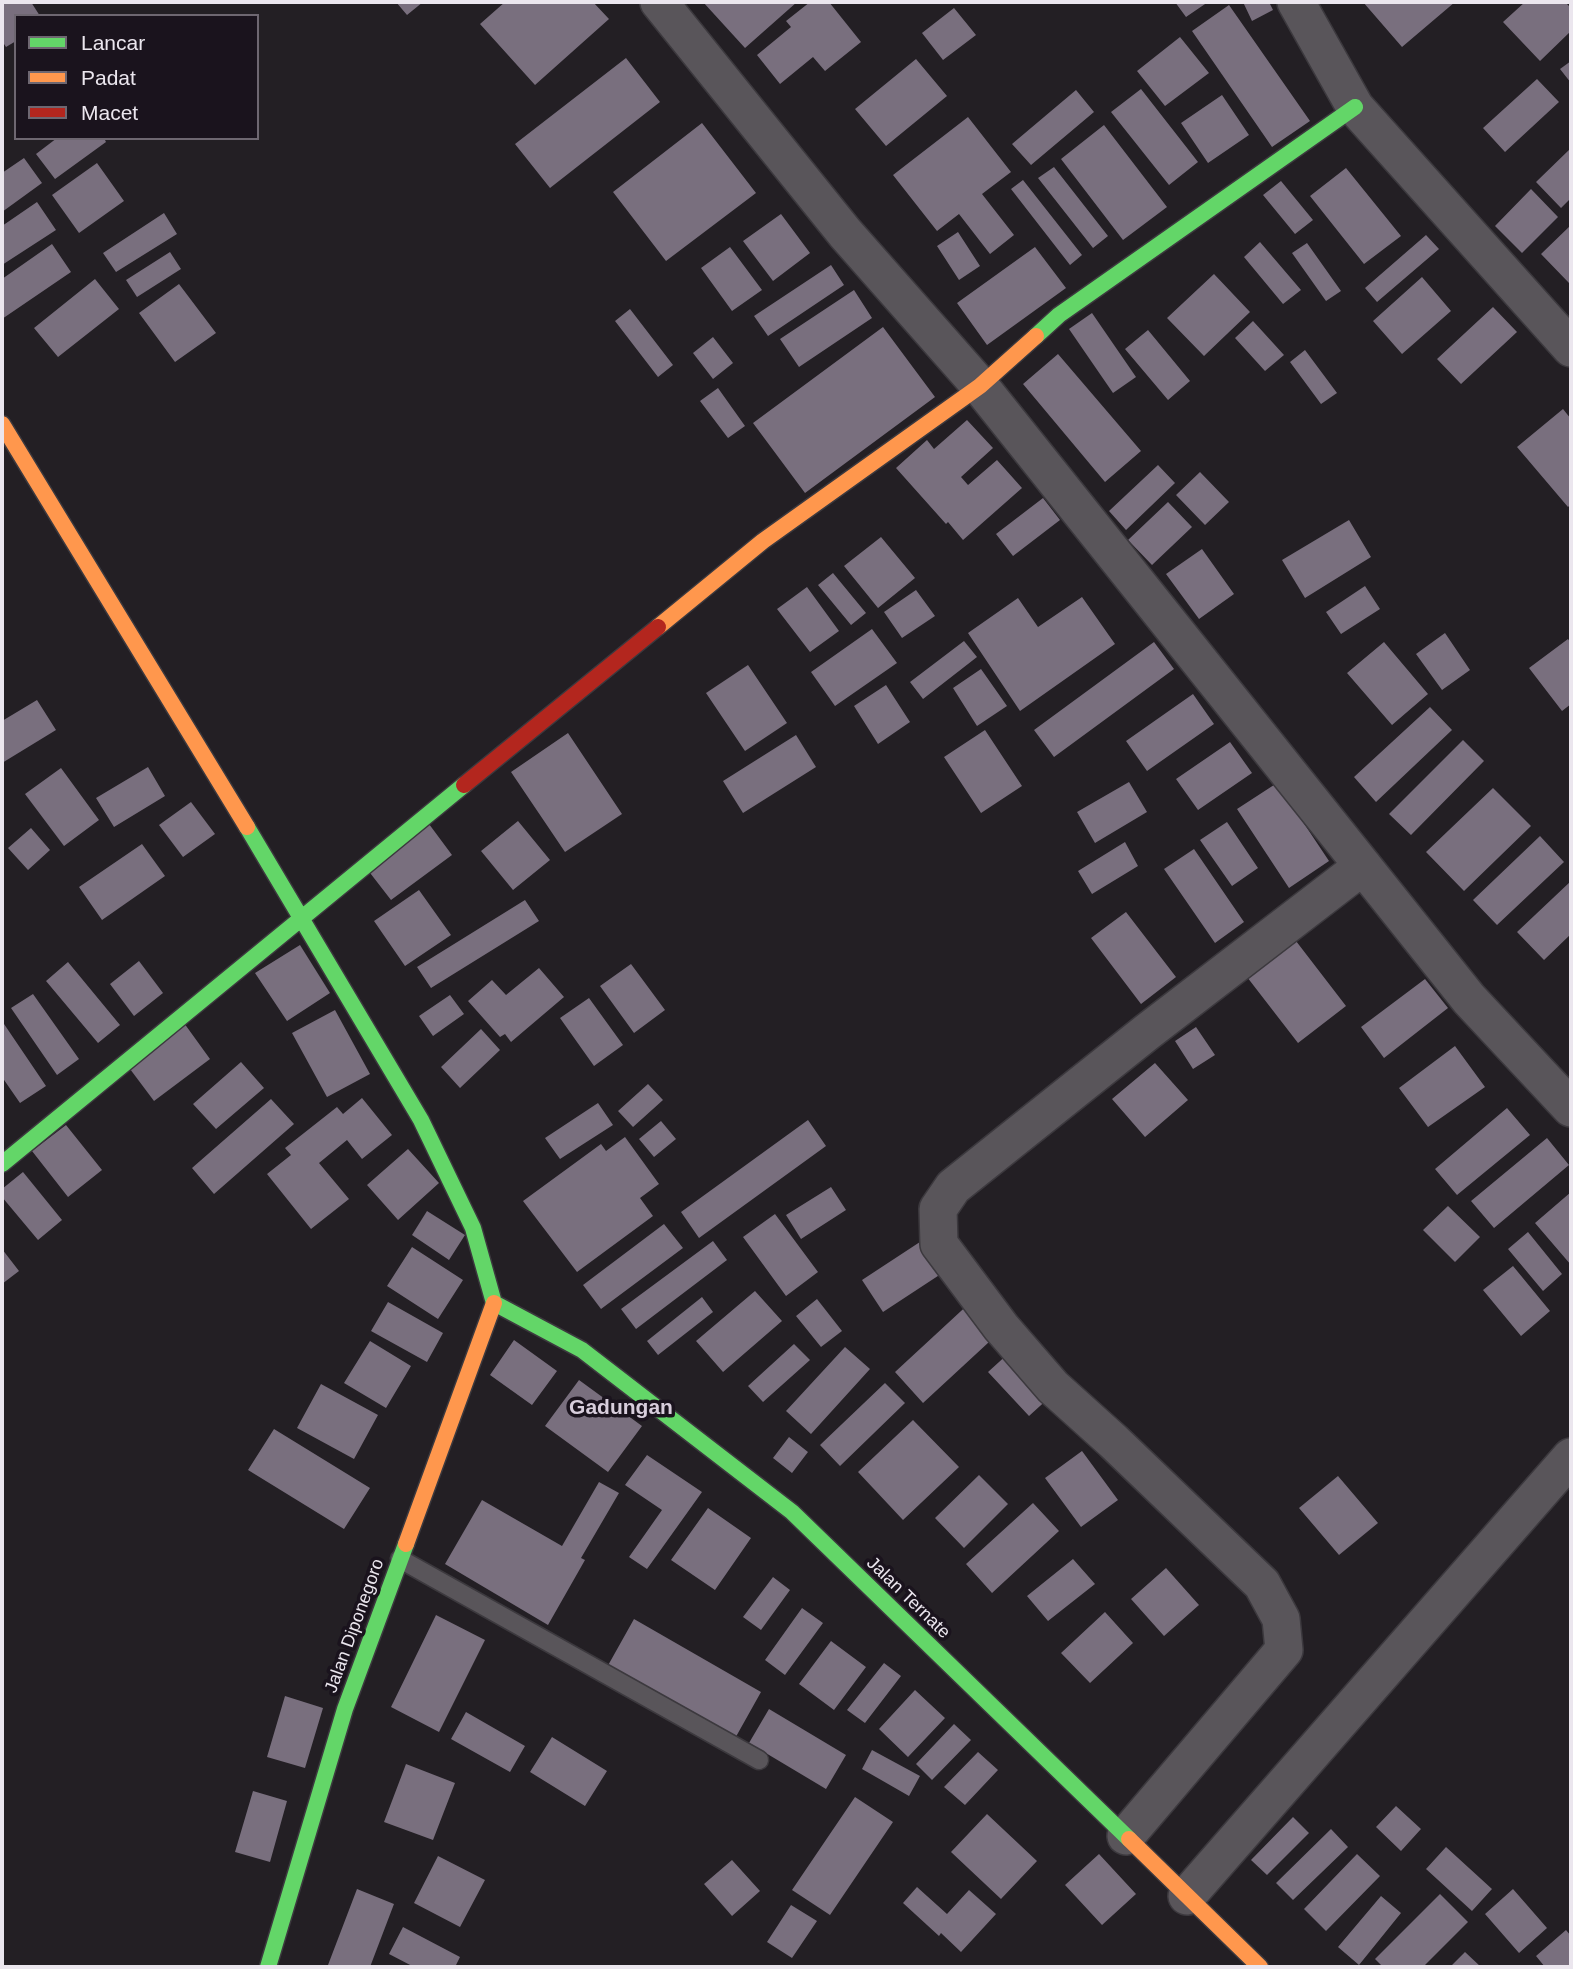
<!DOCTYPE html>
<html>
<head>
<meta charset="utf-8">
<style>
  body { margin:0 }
  #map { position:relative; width:1573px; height:1969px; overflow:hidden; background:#231f24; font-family:Helvetica,sans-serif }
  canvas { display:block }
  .frame { position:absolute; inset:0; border:4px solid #ebe6ee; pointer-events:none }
  .legend { position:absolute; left:14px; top:14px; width:245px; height:126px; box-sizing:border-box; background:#1a131d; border:2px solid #6e6771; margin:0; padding:9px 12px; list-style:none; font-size:21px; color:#ebe6ee }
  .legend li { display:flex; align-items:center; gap:14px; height:35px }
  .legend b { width:35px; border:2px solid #6e6771 }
</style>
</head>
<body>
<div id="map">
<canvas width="1573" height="1969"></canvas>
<div class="frame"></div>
<ul class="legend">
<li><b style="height:9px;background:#63d668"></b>Lancar</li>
<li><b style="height:9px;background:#ff974d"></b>Padat</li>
<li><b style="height:9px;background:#b3261e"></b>Macet</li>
</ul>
</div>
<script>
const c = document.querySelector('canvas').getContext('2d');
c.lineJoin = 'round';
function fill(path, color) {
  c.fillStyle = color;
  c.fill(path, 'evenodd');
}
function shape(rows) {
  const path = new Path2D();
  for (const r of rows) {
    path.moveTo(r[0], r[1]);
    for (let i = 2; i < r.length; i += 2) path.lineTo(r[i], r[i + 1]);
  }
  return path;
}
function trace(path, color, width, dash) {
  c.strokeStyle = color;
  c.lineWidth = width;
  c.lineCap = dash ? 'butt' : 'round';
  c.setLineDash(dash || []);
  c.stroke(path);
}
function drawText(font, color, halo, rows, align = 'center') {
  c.font = font + ' Helvetica,sans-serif';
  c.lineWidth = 7;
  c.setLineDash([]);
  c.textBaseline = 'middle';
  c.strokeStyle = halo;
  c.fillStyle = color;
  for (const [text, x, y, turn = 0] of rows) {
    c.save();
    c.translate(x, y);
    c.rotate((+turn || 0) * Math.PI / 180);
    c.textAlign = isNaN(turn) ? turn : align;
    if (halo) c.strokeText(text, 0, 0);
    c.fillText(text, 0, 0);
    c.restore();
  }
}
const building = shape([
  [2,2,31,2,40,16,16,16,16,41,6,47,2,41],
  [396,2,423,2,407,15],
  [505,2,593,2,609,19,535,85,480,24],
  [703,2,797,2,745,48],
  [810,2,829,2,861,42,825,71,813,57,780,84,757,55,791,27,786,21],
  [1175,2,1208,2,1186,17],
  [1243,2,1269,2,1273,10,1252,21],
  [1363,2,1455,2,1402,47],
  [1525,2,1565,2,1571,8,1571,31,1540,61,1503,22],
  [1229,5,1310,121,1272,147,1192,31],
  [954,8,976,35,943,60,922,33],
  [1180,37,1209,73,1165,106,1137,71],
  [626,58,660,102,550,188,515,144],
  [916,59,947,96,886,146,855,109],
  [1571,61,1571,83,1560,69],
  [1537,79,1559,102,1505,152,1483,128],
  [1141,89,1198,162,1169,185,1111,112],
  [1076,90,1094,112,1031,165,1012,144],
  [1222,95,1249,135,1208,163,1181,123],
  [968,117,1011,172,982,194,1014,235,990,254,959,214,937,231,893,175],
  [702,123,756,193,666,261,613,192],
  [1104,125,1167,207,1123,240,1061,159],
  [57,138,104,138,106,142,55,179,36,154],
  [1571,148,1571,198,1561,208,1536,182],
  [24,158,42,183,2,212,2,173],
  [97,163,124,201,79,233,52,195],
  [1054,167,1108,236,1093,248,1038,178],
  [1346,168,1401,236,1364,264,1310,196],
  [1023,180,1082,255,1070,265,1011,189],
  [1281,181,1313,220,1295,234,1263,195],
  [1531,189,1558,217,1522,253,1495,226],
  [37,202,56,230,2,265,2,226],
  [164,213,177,234,116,272,103,253],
  [781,214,810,253,773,281,743,241],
  [1571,225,1571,281,1569,283,1541,254],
  [958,232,980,266,959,280,937,246],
  [1426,235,1439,249,1377,302,1365,288],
  [1260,242,1301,290,1283,304,1244,257],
  [1307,243,1341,291,1326,301,1292,253],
  [52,244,71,272,2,319,2,279],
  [730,247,762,290,732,311,701,268],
  [1035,247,1066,288,987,345,957,303],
  [170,252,181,269,137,297,126,280],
  [831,265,844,285,768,336,754,316],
  [1214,274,1250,312,1204,356,1167,318],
  [1422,277,1451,311,1402,354,1373,321],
  [95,279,119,309,58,357,34,328],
  [179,284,216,333,175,362,139,313],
  [854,290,872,318,799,367,780,339],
  [1493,307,1517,332,1461,384,1437,359],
  [630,309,673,365,658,377,615,321],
  [1092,313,1136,377,1113,393,1069,329],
  [1253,321,1284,355,1265,371,1235,338],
  [883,327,935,397,805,493,753,423],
  [1148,330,1190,381,1168,400,1125,349],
  [713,337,733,363,713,379,693,353],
  [1305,350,1337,393,1321,404,1290,362],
  [1058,354,1141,451,1105,482,1023,384],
  [718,388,745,426,728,438,700,401],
  [1563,409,1571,419,1571,504,1568,507,1517,447],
  [967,420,993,448,961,477,968,485,997,460,1022,488,963,540,948,522,946,524,896,468,927,440,934,449],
  [1158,465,1175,483,1126,530,1109,511],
  [1200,472,1229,502,1205,525,1176,495],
  [1043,498,1060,520,1013,556,996,534],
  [1168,502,1192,527,1152,565,1128,540],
  [1349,520,1371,557,1305,598,1282,560],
  [881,537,915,578,878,608,844,566],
  [1202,549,1234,594,1199,619,1166,574],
  [833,573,866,613,851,625,818,585],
  [1365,586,1380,609,1341,634,1326,612],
  [807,587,839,631,810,652,777,609],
  [916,590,935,616,902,638,884,612],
  [1082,597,1115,644,1020,711,968,633,1018,598,1038,627],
  [872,629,897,663,835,706,811,672],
  [1445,633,1470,670,1442,690,1416,654],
  [1568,639,1571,643,1571,704,1562,711,1529,668],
  [964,641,977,657,923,699,910,682],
  [1154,642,1174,669,1054,757,1034,730],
  [1384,642,1428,694,1392,725,1347,673],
  [748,665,787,723,745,751,706,693],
  [981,669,1007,706,977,726,953,688],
  [886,685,910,722,878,744,854,706],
  [1193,694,1214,724,1147,771,1126,741],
  [37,700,56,730,2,763,2,721],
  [1430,707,1452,730,1376,802,1354,777],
  [985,730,1022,786,981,813,944,757],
  [568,733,622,814,565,852,511,772],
  [796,735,816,767,743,813,723,781],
  [1463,740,1484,761,1411,835,1389,814],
  [1230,742,1252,773,1198,810,1176,779],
  [148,767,165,796,114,827,96,798],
  [61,768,99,820,64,846,25,794],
  [1129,782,1147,812,1095,843,1077,812],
  [1277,783,1329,861,1289,888,1237,809],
  [1493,788,1531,826,1464,891,1426,852],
  [191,802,215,834,183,857,159,825],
  [518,821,550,860,513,890,481,851],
  [1227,822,1258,868,1232,886,1200,840],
  [429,824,452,855,391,900,367,869],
  [31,828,50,850,28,870,8,848],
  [1540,836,1564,862,1497,925,1473,900],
  [1125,842,1138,866,1092,894,1078,871],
  [142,844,165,876,102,920,79,887],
  [1194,849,1244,922,1215,943,1164,869],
  [1571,881,1571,934,1544,960,1517,932],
  [419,890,451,935,405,966,374,921],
  [525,900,539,921,431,988,417,967],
  [1126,912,1176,977,1141,1004,1091,938],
  [1296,941,1346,1006,1298,1043,1247,977],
  [300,945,330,993,287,1021,255,973],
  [139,961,163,993,134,1016,110,984],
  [68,962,120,1025,98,1043,46,981],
  [631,964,665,1010,634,1033,600,986],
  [539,968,564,997,511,1042,505,1034,500,1037,468,1001,492,980,506,995],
  [1425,979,1448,1008,1384,1058,1361,1027],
  [33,994,79,1059,57,1075,11,1008],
  [450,995,464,1014,433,1036,419,1016],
  [589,998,623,1045,594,1066,560,1018],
  [335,1010,370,1074,327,1097,292,1033],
  [2,1021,46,1086,20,1103,2,1077],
  [184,1023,210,1059,154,1101,127,1065],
  [1196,1027,1215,1055,1193,1069,1175,1041],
  [481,1029,500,1050,460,1088,441,1067],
  [1455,1046,1485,1087,1428,1127,1399,1088],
  [241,1062,264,1088,216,1129,193,1104],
  [1155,1063,1188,1100,1145,1137,1112,1099],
  [648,1084,663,1100,633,1127,618,1111],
  [362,1098,392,1135,362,1159,347,1140,319,1163,349,1199,311,1229,267,1174,291,1155,285,1148,337,1107,343,1114],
  [271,1099,294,1124,214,1194,192,1168],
  [598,1103,613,1125,560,1159,545,1138],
  [1507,1108,1530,1135,1457,1195,1435,1169],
  [808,1120,826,1146,699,1238,681,1212],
  [661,1121,676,1139,654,1157,639,1139],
  [66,1125,102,1170,68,1197,32,1151],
  [625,1137,659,1184,640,1198,653,1216,577,1272,523,1201,601,1144,606,1151],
  [1547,1138,1569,1165,1494,1228,1471,1201],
  [408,1149,439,1183,398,1220,367,1185],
  [23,1172,62,1220,38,1240,2,1197,2,1189],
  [831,1187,846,1210,801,1239,786,1215],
  [1571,1192,1571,1265,1535,1223],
  [1448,1206,1480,1237,1455,1262,1423,1230],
  [427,1211,465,1235,449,1260,412,1235],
  [775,1214,818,1272,786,1296,743,1237],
  [664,1224,683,1248,601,1309,583,1285],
  [1528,1232,1562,1274,1543,1291,1508,1249],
  [926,1238,947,1270,883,1312,862,1280],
  [713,1241,727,1260,636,1329,621,1309],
  [412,1247,463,1280,438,1319,387,1286],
  [2,1249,19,1271,2,1284],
  [1513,1266,1550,1311,1521,1336,1483,1290],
  [755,1291,782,1321,723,1372,696,1341],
  [702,1297,713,1312,658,1355,647,1341],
  [817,1299,842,1331,821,1347,796,1316],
  [974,1299,1002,1330,923,1403,895,1372],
  [388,1302,443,1333,427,1362,371,1331],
  [514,1340,557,1371,532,1405,490,1375],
  [370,1341,411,1366,386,1408,344,1383],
  [794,1344,810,1360,763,1402,748,1386],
  [845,1347,870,1369,811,1434,786,1411],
  [1010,1352,1051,1396,1029,1416,988,1372],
  [579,1380,642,1426,608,1472,545,1426],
  [885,1383,905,1403,840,1466,820,1445],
  [321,1384,378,1415,354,1459,297,1428],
  [913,1420,959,1467,903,1520,858,1472],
  [274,1429,370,1488,344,1529,248,1470],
  [789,1437,808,1452,792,1473,773,1458],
  [1082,1451,1118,1500,1081,1527,1045,1478],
  [647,1455,702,1492,647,1569,629,1557,662,1510,625,1485],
  [979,1475,1008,1504,964,1548,935,1518],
  [1338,1476,1378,1523,1339,1555,1299,1508],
  [599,1482,619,1493,581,1558,585,1560,548,1625,445,1564,482,1500,562,1546],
  [1033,1503,1059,1531,992,1593,966,1564],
  [708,1508,751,1538,715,1590,671,1560],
  [1073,1559,1095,1584,1048,1621,1027,1596],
  [1166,1568,1199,1605,1164,1636,1131,1599],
  [773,1577,790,1590,761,1630,743,1617],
  [802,1608,823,1623,785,1675,765,1660],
  [1105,1612,1133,1643,1090,1683,1061,1653],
  [436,1615,485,1640,439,1732,391,1707],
  [634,1619,761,1692,733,1742,606,1669],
  [831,1641,866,1667,834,1710,799,1684],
  [884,1663,901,1676,865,1723,847,1710],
  [915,1690,945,1718,908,1757,879,1729],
  [285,1696,323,1708,305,1768,267,1757],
  [769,1709,846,1755,826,1789,749,1743],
  [466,1712,525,1746,510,1772,451,1739],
  [954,1724,971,1740,932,1780,916,1764],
  [552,1737,607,1771,585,1806,530,1772],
  [872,1750,920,1776,909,1796,862,1769],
  [978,1752,998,1770,965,1805,944,1787],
  [406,1764,455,1783,433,1840,384,1822],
  [253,1791,287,1801,270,1862,235,1852],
  [855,1797,893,1822,830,1915,792,1890],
  [1396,1806,1421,1829,1401,1851,1376,1827],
  [987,1814,1037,1861,1001,1899,951,1852],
  [1293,1817,1309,1833,1267,1875,1251,1860],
  [1331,1829,1348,1847,1293,1900,1276,1883],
  [1446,1847,1492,1889,1472,1911,1426,1869],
  [1099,1854,1136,1894,1102,1925,1065,1885],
  [1357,1854,1380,1876,1326,1931,1304,1909],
  [438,1856,485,1880,460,1927,414,1903],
  [732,1860,760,1891,732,1916,704,1884],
  [917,1887,947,1914,969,1890,996,1914,961,1952,941,1933,939,1936,903,1903],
  [357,1889,394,1904,370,1967,335,1967,328,1965],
  [1513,1889,1547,1928,1519,1953,1485,1914],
  [1440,1894,1468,1922,1423,1967,1383,1967,1375,1959],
  [1381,1896,1401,1913,1359,1965,1338,1947],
  [791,1905,817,1921,792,1958,767,1942],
  [403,1927,460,1957,455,1967,414,1967,389,1954],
  [1566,1930,1571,1936,1571,1967,1545,1967,1536,1956],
  [1465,1952,1481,1967,1450,1967]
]);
const lane = shape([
  [400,1559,759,1760]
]);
const street = shape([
  [659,2,845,233,980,386,1469,999,1571,1108],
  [1296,2,1355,107,1571,348],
  [1126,1836,1284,1650,1281,1619,1262,1584,1113,1441,1053,1387,1001,1327,939,1244,938,1209,953,1187,1147,1032,1363,866],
  [1187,1896,1571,1457]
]);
const fast = shape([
  [1036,336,1059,315,1355,107],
  [247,827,421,1120,473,1228,494,1303],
  [2,1164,464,785],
  [494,1303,582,1350,792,1512,1129,1839],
  [268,1967,345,1709,406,1544]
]);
const slow = shape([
  [2,424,247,827],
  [658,627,763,541,980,386,1036,336],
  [406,1544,494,1303],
  [1129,1839,1260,1967]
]);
const jam = shape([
  [464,785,658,627]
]);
const streetNames = [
  ["Jalan Ternate",908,1598,44],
  ["Jalan Diponegoro",355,1626,-70]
];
const quarterNames = [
  ["Gadungan",621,1408]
];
fill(building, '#796f7e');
trace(lane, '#3c393e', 21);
trace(street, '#3c393e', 40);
trace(fast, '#3c393e', 19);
trace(slow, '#3c393e', 19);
trace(jam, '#3c393e', 19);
trace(lane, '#59555a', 18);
trace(street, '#59555a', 37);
trace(fast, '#63d668', 16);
trace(slow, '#ff974d', 16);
trace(jam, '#b3261e', 16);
drawText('18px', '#ebe6ee', '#1a131d', streetNames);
drawText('bold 21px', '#d8cedc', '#1a131d', quarterNames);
</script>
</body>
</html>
